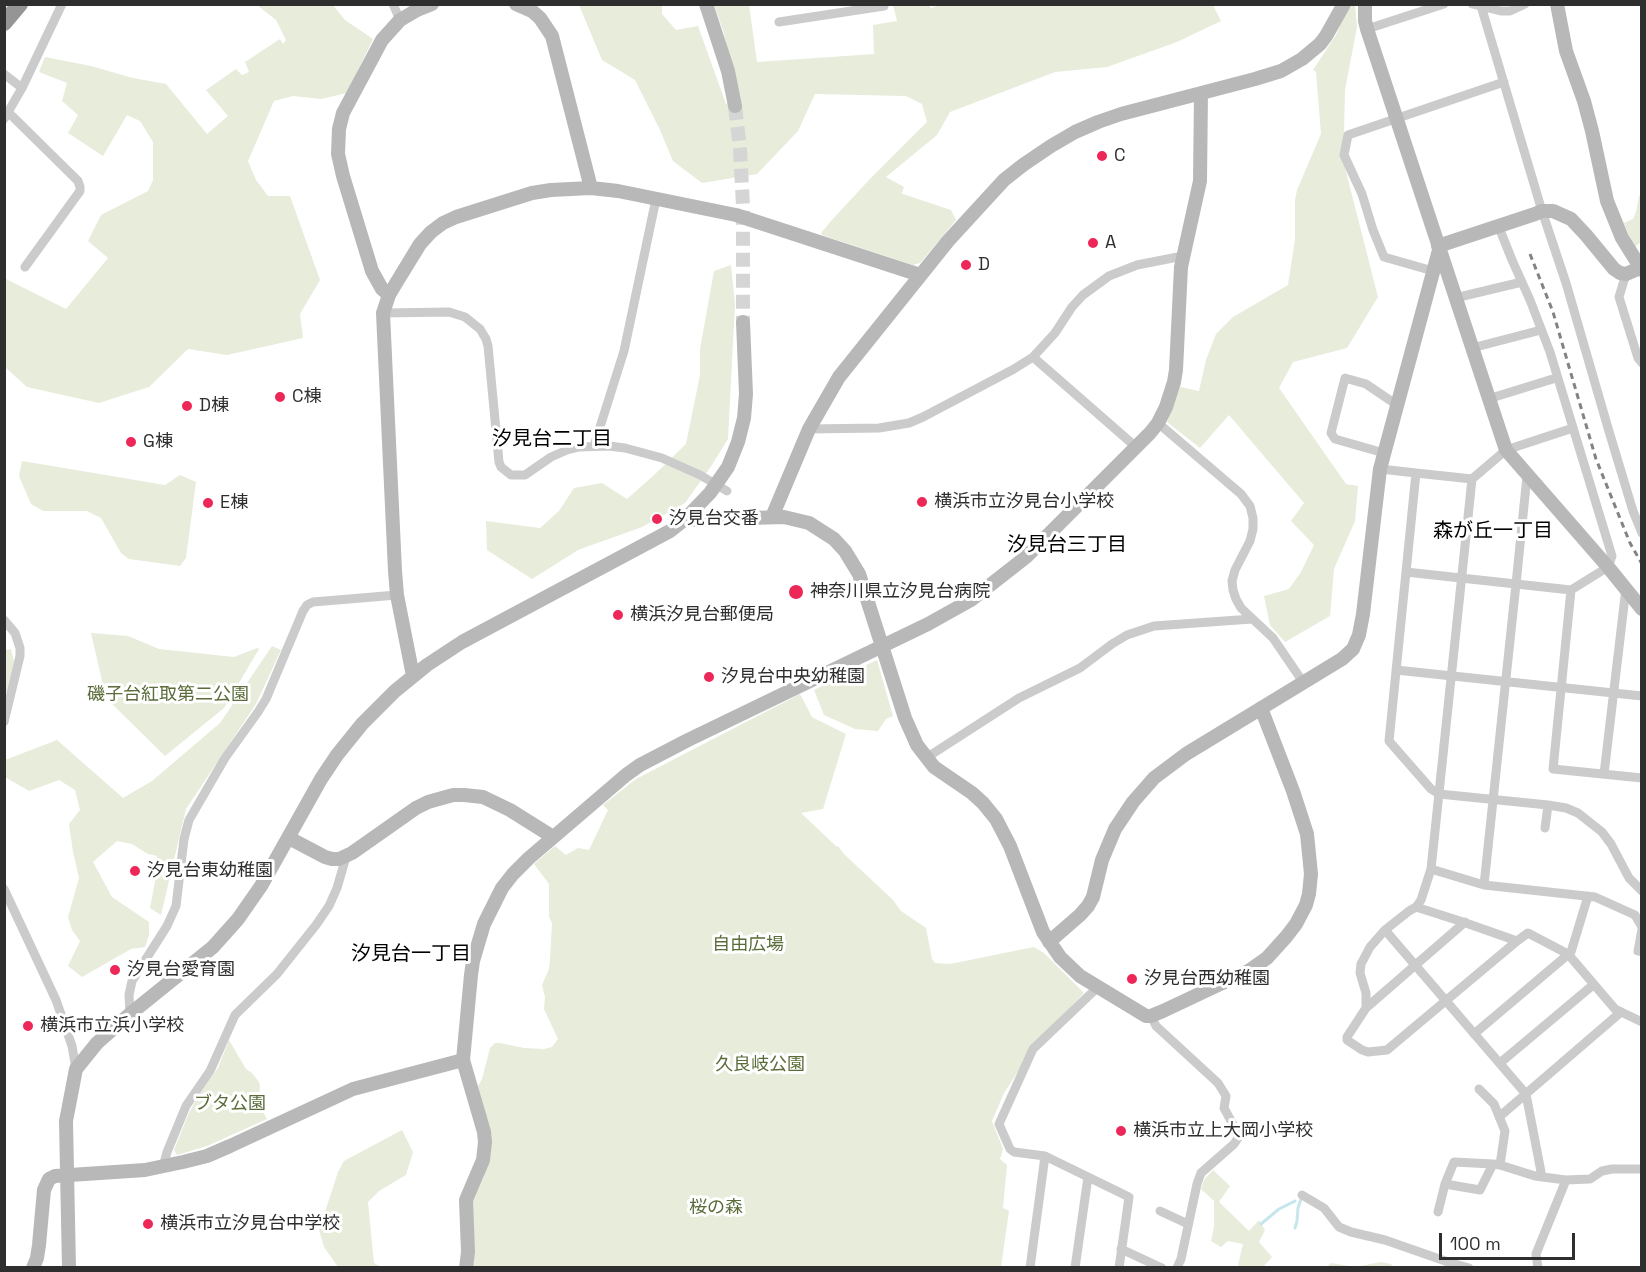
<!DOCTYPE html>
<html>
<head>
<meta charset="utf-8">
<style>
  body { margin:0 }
  #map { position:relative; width:1646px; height:1272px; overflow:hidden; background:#fff; font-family:"Space Grotesk",sans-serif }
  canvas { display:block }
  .frame { position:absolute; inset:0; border:6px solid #2e2e2e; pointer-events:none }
  .scale { position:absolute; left:1439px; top:1233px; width:136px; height:27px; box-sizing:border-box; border:3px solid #2e2e2e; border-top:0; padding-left:8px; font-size:18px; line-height:21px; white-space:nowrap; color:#2e2e2e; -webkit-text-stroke:4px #fff; paint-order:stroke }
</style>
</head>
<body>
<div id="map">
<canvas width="1646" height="1272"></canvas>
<div class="frame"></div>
<div class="scale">100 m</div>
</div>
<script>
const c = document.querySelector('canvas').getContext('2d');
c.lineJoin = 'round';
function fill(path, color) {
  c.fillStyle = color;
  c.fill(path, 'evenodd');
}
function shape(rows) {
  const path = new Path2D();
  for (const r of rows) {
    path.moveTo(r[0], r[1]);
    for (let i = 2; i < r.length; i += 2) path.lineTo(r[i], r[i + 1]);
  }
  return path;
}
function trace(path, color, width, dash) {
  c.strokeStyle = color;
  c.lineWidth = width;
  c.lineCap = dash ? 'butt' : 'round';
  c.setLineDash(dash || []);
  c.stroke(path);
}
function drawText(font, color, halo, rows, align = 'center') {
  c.font = font + ' "Space Grotesk","Noto Sans JP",sans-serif';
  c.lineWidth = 6;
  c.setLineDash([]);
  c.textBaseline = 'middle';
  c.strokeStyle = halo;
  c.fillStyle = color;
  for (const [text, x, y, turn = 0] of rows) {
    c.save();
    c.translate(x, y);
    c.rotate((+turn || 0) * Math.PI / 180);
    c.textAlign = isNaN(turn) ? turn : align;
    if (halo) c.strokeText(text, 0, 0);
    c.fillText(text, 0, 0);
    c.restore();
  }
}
const green = shape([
  [944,4,1213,5,1221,21,1177,42,1107,67,1055,72,950,112,937,135,886,177,904,187,902,193,900,193,951,210,956,220,920,263,913,265,822,235,821,233,831,221,869,180,927,122,922,104,906,96,815,94,798,131,757,174,702,183,673,161,660,130,635,80,602,60,579,5,662,5,662,14,676,30,698,26,726,104,737,101,724,33,714,5,749,5,757,62,874,54,873,25,897,21,893,5,928,5,931,8],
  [257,5,333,5,345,20,373,39,347,93,321,99,293,96,274,101,248,161,256,180,268,196,290,196,320,280,300,314,303,338,227,355,188,349,149,387,99,403,27,387,5,367,4,278,66,309,108,258,88,241,101,215,148,191,153,180,153,142,140,121,127,115,103,156,68,133,78,115,62,101,67,83,39,72,45,57,91,66,133,78,166,84,207,134,228,116,206,90,236,69,242,75,249,72,245,62,280,39,283,44,286,40,276,20],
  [1352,5,1355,5,1357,27,1345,90,1344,133,1342,156,1378,297,1347,348,1293,362,1279,388,1346,484,1358,486,1355,521,1334,569,1330,616,1285,642,1270,625,1264,596,1289,589,1301,572,1314,545,1291,521,1304,503,1229,415,1200,448,1167,422,1180,387,1199,391,1206,360,1216,334,1233,317,1288,285,1295,239,1295,200,1297,190,1321,134,1316,72,1313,70,1336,35,1343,18],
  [1639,196,1641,196,1641,242,1634,248,1624,223,1633,219,1636,212],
  [731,265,735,304,728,439,710,468,685,503,642,527,578,550,532,579,487,550,486,521,540,528,559,511,574,488,602,483,627,499,653,476,686,444,700,375,700,349,714,271],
  [22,461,165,485,180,475,196,482,186,558,180,566,129,559,121,553,101,518,87,511,43,511,31,504,19,476],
  [91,633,128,636,159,649,234,657,257,648,259,649,224,708,165,756,106,698],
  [272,646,281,650,256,704,186,809,161,915,150,908,157,871,157,856,148,854,132,844,117,841,93,862,112,897,149,922,149,935,145,947,131,949,82,977,68,966,80,941,72,930,68,917,79,878,73,852,69,824,80,810,75,790,59,780,29,791,5,777,5,760,57,740,123,798,152,781,220,723],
  [11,649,14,662,5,698,5,650],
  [877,660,893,716,886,719,878,731,855,729,824,715,814,690],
  [800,694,812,717,846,734,823,809,801,813,837,847,838,846,844,854,893,900,901,911,926,928,932,959,935,963,950,964,1034,947,1044,953,1084,993,1042,1037,1024,1062,1004,1093,992,1121,1003,1149,1000,1159,1007,1165,1003,1208,1009,1211,1001,1267,471,1268,473,1201,483,1178,489,1159,478,1086,482,1079,490,1048,495,1043,500,1043,524,1048,544,1049,552,1047,558,1039,544,1009,545,997,542,985,549,969,550,960,552,923,549,917,549,884,534,864,555,846,566,855,578,848,589,850,608,810,603,805,636,779],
  [229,1040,246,1069,252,1073,259,1082,260,1086,259,1099,261,1108,267,1119,207,1146,177,1155,174,1150,188,1115,197,1098,218,1068],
  [402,1130,413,1152,406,1175,379,1191,368,1202,374,1263,381,1267,338,1267,324,1247,319,1230,338,1172,344,1161],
  [1213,1170,1230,1186,1219,1202,1249,1231,1259,1220,1265,1230,1259,1242,1272,1257,1263,1267,1240,1267,1238,1265,1243,1244,1228,1241,1221,1247,1211,1241,1214,1227,1214,1201,1201,1189,1204,1180],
  [1381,1262,1391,1264,1393,1267,1327,1267,1331,1263,1355,1267]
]);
const stream = shape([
  [1261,1224,1279,1209,1295,1201],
  [1295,1228,1297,1221,1298,1208,1301,1199]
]);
const secondaryTunnel = shape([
  [735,106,740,149,743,206,743,322]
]);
const street = shape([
  [393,4,400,20],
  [1472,4,1501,11,1510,11,1525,4],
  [1481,6,1542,211,1566,283,1608,428,1633,511,1642,533],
  [779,22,884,6,884,4],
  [1367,29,1444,4],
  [4,74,22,88],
  [8,112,78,181,80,187,80,191,25,267],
  [4,119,22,88,62,4],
  [1433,271,1384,257,1373,230,1362,194,1344,155,1348,135,1504,82],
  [1626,274,1619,297,1638,358,1642,363],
  [1455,298,1522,282],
  [383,313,449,312,465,317,480,329,486,339,488,346,499,462,501,467,511,475,525,475,551,457,567,450,579,447,609,446,625,448,662,458,700,475,727,491],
  [1472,348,1541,330],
  [1033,357,1136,447],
  [1488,399,1556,378],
  [1158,423,1241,494,1250,506,1253,518,1253,529,1250,541,1235,570,1232,581,1233,590,1236,599,1241,608,1273,638,1303,682],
  [809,429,879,428,909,423,923,417,1014,369,1033,357,1055,333,1072,307,1083,295,1109,276,1137,265,1183,256],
  [594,446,624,351,656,199],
  [1384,453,1335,439,1331,433,1345,378,1366,384,1397,405],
  [1380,469,1416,473],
  [1472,479,1416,473,1406,572,1516,584,1527,476],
  [1406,572,1389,741,1431,789,1439,794,1548,805,1566,808,1578,813,1602,832,1611,844,1629,878,1642,891],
  [1571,590,1553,769,1642,778],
  [4,620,15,633,20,648,20,656,4,722],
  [1396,670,1642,696],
  [926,758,1019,698,1080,668,1112,644,1127,635,1154,626,1252,619],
  [1604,774,1626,588],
  [1545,828,1548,805],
  [1431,869,1484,885,1595,897,1635,915,1642,927],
  [1484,885,1516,584,1571,590,1608,567,1612,556,1550,352,1530,300,1512,260,1498,225],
  [4,889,56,1000,72,1046,76,1069],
  [1416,907,1463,922,1517,941,1528,933,1568,954,1615,1009,1642,1022],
  [1465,922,1366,1008,1347,1037,1347,1040,1362,1050,1368,1052,1387,1050,1517,941],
  [1642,929,1638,951,1642,952],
  [1385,930,1526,1094,1542,1177],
  [1098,987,1033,1049,999,1124,1010,1149,1014,1152,1045,1156,1129,1197,1119,1268],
  [1366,1008,1366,993,1360,973,1361,964,1370,947,1385,930,1409,911,1416,907,1421,900,1431,869,1472,479,1506,450,1573,428],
  [130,1014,129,995,132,981,167,926,176,906,184,839,189,820,225,758,258,712,266,699,303,611,307,605,313,602,397,595],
  [1151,1016,1156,1026,1218,1083,1226,1096,1224,1108,1236,1130,1238,1138,1234,1144,1201,1173,1197,1184,1181,1259,1177,1268],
  [1474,1034,1571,952,1588,896],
  [1500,1063,1593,985],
  [1479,1089,1494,1104,1505,1131,1500,1165,1535,1176,1566,1180,1590,1179,1602,1171,1612,1169,1642,1169],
  [1499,1117,1621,1012],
  [1493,1164,1454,1162,1445,1184,1480,1190,1493,1164,1500,1165],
  [163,1167,167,1152,186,1106,210,1071,235,1015,277,974,316,925,329,906,337,888,346,857],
  [1302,1195,1324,1208,1339,1227,1351,1232,1385,1240,1448,1262,1469,1268],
  [1160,1211,1188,1224],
  [1438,1212,1445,1184],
  [1121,1249,1162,1268],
  [1030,1268,1045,1156],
  [1075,1268,1088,1177],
  [1538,1268,1536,1254,1566,1180]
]);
const secondary = shape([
  [516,4,532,11,540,18,552,36,591,188],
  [706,4,728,71,735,106],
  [1365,4,1365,21,1367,29,1506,450,1608,567,1642,609],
  [1557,4,1566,51,1584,101,1592,131,1607,201,1622,238,1642,270],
  [1438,246,1535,214,1542,211,1553,211,1571,219,1586,235,1614,269,1620,273,1626,274,1640,268],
  [389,295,382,289,372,271,343,176,338,154,339,129,343,113,382,40,400,20,417,10,432,4],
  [772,517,809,429,839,377,948,241,1004,180,1023,165,1051,146,1075,132,1098,122,1121,114,1255,79,1281,71,1302,59,1320,44,1326,36,1344,4],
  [684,520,784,517,809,523,834,539,845,551,859,574,905,718,917,745,934,767,972,793,983,803,996,819,1010,846,1043,932,1060,957,1080,976,1146,1016,1151,1016,1163,1011,1250,970,1267,958,1286,937,1296,924,1306,905,1309,894,1311,874,1307,834,1293,791,1261,708],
  [413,676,397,595,395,571,383,313,389,295,398,280,420,244,431,232,443,223,456,217,532,193,551,190,591,188,618,191,736,215,920,275],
  [289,838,325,857,332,859,339,859,352,853,416,808,428,802,453,795,464,795,483,797,510,810,553,837],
  [1049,942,1080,915,1088,906,1093,897,1102,860,1115,829,1133,802,1154,778,1186,754,1342,659,1353,649,1359,635,1363,614,1380,469,1439,250],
  [33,1268,37,1258,39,1245,44,1190,49,1179,55,1176,145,1170,183,1162,207,1156,230,1146,353,1089,463,1060],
  [69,1268,66,1121,76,1069,97,1043,130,1014,213,947,238,919,261,886,321,779,337,755,362,724,395,691,427,665,462,642,670,531,684,520,710,493,728,467,738,442,744,418,746,394,743,322],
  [466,1268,468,1252,466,1200,483,1160,485,1142,484,1132,463,1060,471,975,473,961,484,924,502,888,513,874,529,858,626,775,640,765,688,740,928,624,971,600,1026,557,1150,433,1158,423,1166,407,1174,382,1176,370,1181,267,1200,181,1201,93]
]);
const highway = shape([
  [4,23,20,4]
]);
const rail = shape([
  [1530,254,1553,312,1596,459,1630,543,1642,564]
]);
const markers = [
  [1102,156,6,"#ed2858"],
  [1093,243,6,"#ed2858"],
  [966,265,6,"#ed2858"],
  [280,397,6,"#ed2858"],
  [187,406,6,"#ed2858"],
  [131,442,6,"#ed2858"],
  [922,502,6,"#ed2858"],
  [208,503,6,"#ed2858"],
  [657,519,6,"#ed2858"],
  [796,592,8,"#ed2858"],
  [618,615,6,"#ed2858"],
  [709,677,6,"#ed2858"],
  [135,871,6,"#ed2858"],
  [115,970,6,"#ed2858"],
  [1132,979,6,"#ed2858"],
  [28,1026,6,"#ed2858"],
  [1121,1131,6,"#ed2858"],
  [148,1224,6,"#ed2858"]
];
const poiNames = [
  ["C",1114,156],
  ["A",1105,243],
  ["D",978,265],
  ["C棟",292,397],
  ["D棟",199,406],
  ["G棟",143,442],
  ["横浜市立汐見台小学校",934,502],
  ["E棟",220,503],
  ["汐見台交番",669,519],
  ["神奈川県立汐見台病院",810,592],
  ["横浜汐見台郵便局",630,615],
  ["汐見台中央幼稚園",721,677],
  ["汐見台東幼稚園",147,871],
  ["汐見台愛育園",127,970],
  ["汐見台西幼稚園",1144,979],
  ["横浜市立浜小学校",40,1026],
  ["横浜市立上大岡小学校",1133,1131],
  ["横浜市立汐見台中学校",160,1224]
];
const parkNames = [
  ["磯子台紅取第二公園",168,695],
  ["自由広場",748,945],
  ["久良岐公園",760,1065],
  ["ブタ公園",230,1104],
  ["桜の森",716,1208]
];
const neighbourhoodNames = [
  ["汐見台二丁目",552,440],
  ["森が丘一丁目",1493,532],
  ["汐見台三丁目",1067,546],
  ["汐見台一丁目",411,955]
];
fill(green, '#e7ecdb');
trace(stream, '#c6e5ed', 3);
trace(secondaryTunnel, '#d5d5d5', 14, [14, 7]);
trace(street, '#cbcbcb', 9);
trace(secondary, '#b8b8b8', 14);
trace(highway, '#959595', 16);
trace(rail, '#838383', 3, [6, 4.5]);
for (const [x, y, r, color] of markers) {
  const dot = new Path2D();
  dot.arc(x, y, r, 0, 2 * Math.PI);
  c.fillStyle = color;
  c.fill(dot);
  trace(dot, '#fff', 2);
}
drawText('18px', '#2e2e2e', '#fff', poiNames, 'left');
drawText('18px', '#5a6c39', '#fff', parkNames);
drawText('20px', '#000', '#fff', neighbourhoodNames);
</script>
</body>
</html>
